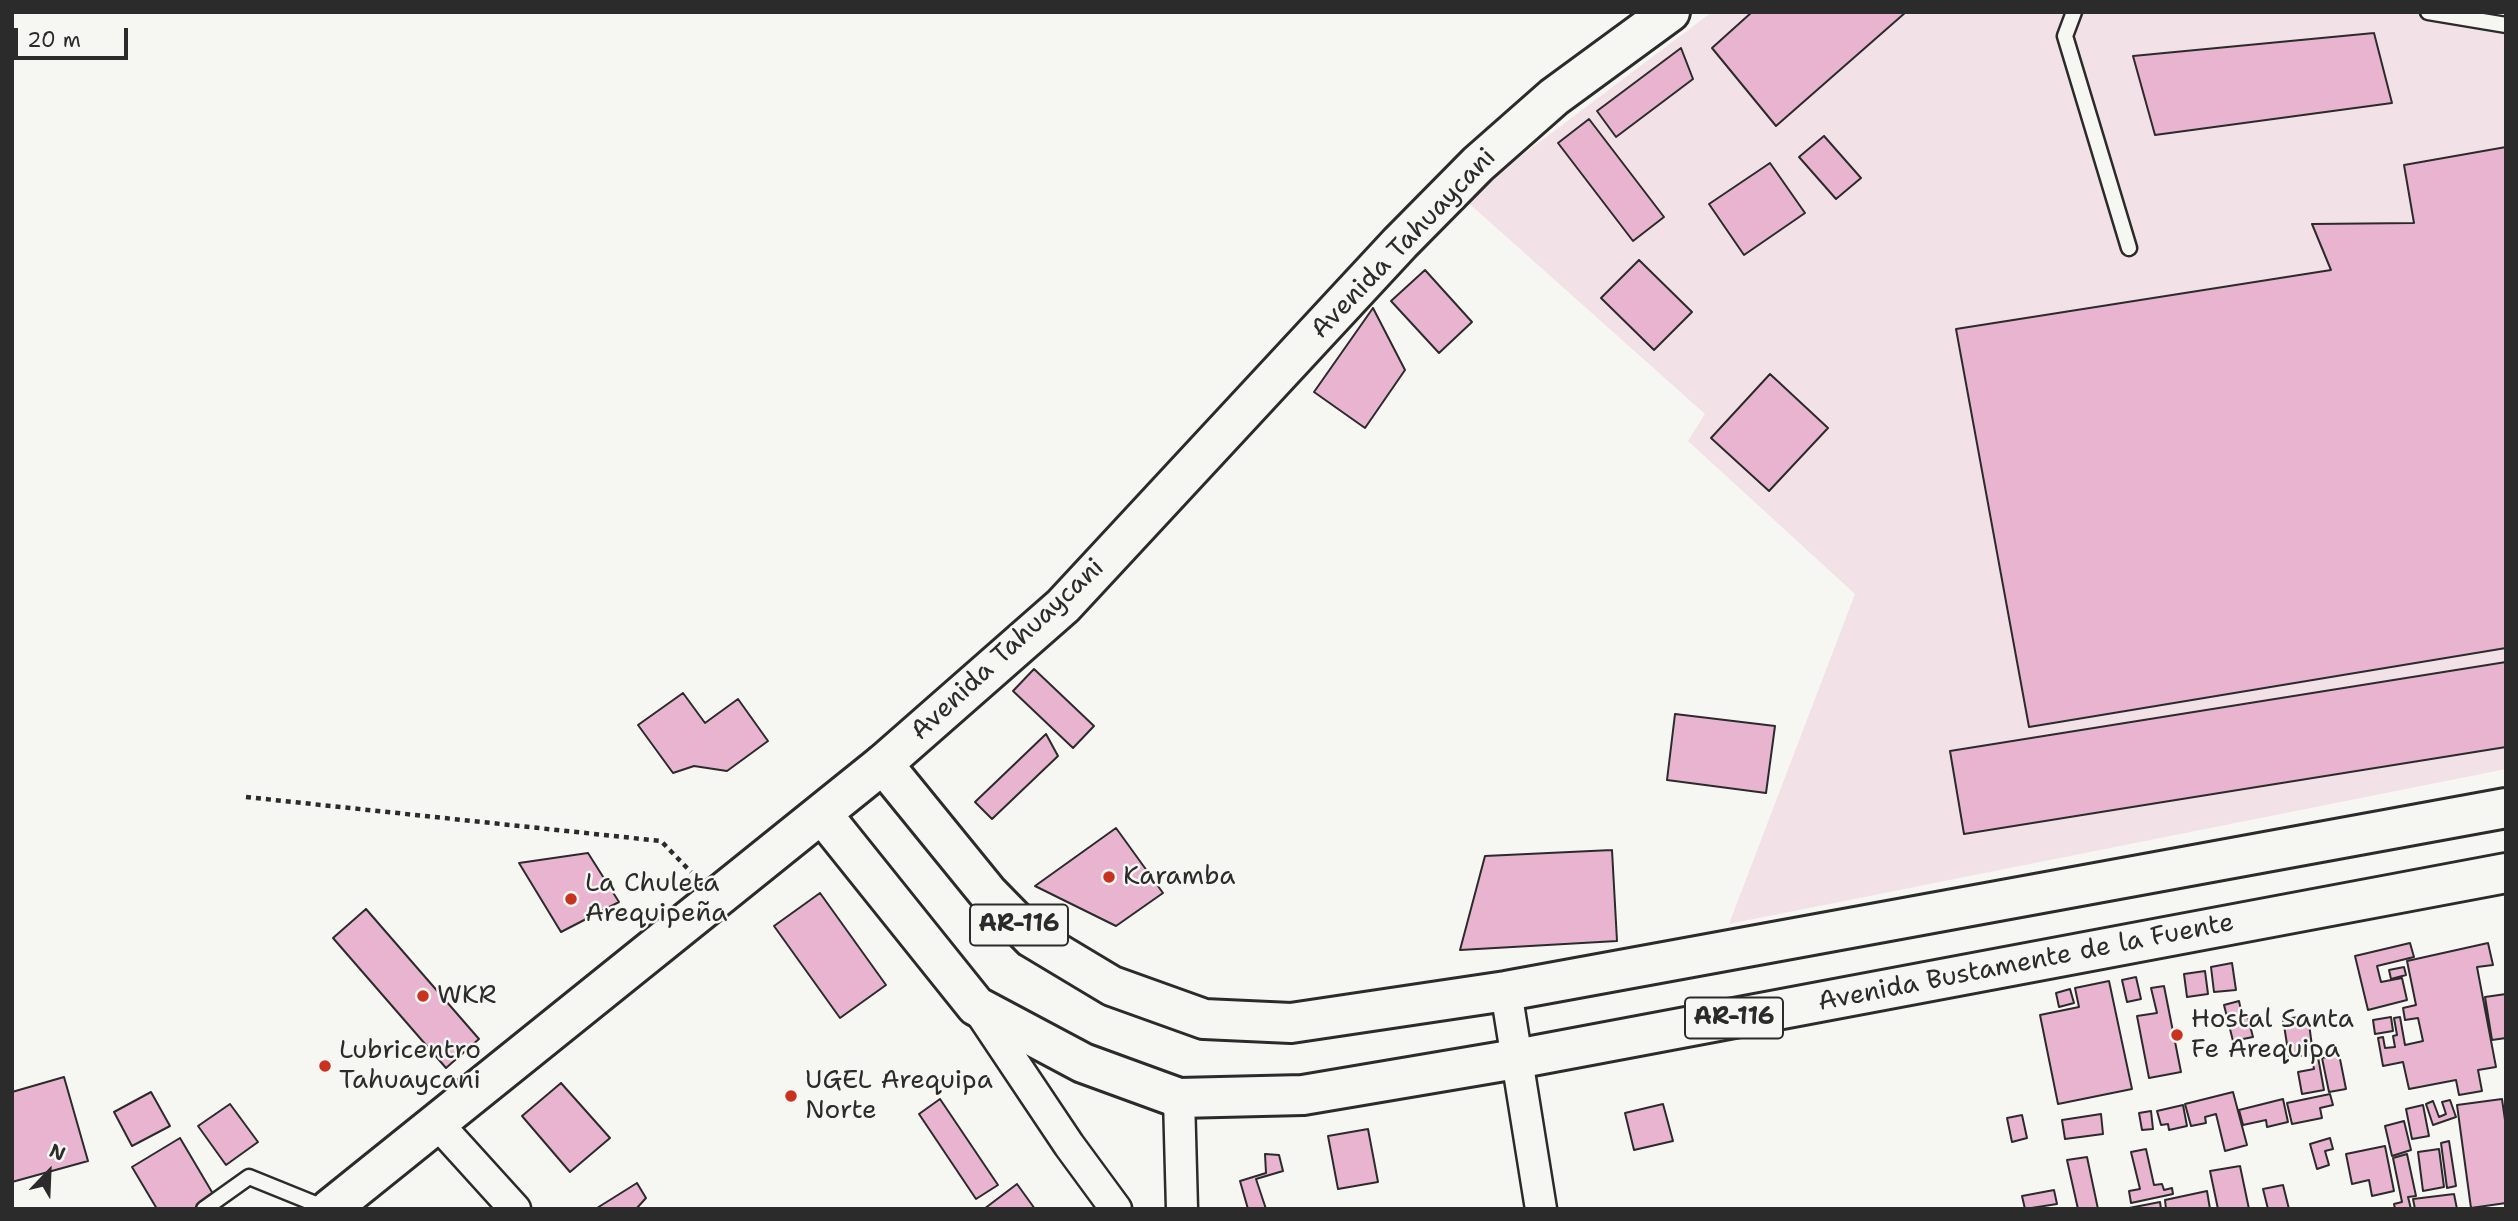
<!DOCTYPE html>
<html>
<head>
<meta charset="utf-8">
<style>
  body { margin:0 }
  #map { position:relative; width:2518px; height:1221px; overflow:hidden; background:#f6f6f2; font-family:"Shantell Sans",sans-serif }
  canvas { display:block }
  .frame { position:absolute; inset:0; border:14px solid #2b2b2b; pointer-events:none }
  .north { position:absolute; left:14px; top:1137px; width:70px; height:70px; -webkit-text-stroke:5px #f6f6f2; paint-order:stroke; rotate:23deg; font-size:19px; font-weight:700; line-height:28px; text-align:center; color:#2b2b2b }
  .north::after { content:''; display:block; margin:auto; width:24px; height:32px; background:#2b2b2b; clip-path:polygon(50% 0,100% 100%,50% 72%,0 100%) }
  .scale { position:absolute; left:14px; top:28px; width:114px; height:32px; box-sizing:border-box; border:4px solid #2b2b2b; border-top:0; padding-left:9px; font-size:21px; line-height:24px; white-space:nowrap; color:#2b2b2b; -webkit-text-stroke:5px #f6f6f2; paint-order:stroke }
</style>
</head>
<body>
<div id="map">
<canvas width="2518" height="1221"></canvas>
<div class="frame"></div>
<div class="north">N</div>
<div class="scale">20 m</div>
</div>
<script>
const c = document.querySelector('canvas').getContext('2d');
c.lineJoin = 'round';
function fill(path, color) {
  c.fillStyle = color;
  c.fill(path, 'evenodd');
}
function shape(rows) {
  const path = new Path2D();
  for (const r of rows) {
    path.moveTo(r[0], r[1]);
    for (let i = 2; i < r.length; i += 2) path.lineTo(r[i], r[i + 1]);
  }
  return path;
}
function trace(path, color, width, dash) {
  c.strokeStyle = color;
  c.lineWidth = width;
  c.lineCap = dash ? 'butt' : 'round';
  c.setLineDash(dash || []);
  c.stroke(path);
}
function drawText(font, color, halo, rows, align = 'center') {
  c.font = font + ' "Shantell Sans",sans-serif';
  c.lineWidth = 5;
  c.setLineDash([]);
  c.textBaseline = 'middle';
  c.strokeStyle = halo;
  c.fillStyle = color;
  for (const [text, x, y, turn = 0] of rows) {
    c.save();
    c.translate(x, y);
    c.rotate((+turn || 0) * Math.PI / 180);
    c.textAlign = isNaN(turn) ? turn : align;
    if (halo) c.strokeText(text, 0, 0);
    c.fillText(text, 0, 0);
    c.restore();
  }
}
const built = shape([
  [1712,12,2506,12,2506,769,1729,924,1855,594,1688,441,1705,414,1464,199]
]);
const building = shape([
  [1752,12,1906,12,1776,126,1712,48,1752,12],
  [2374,33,2392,103,2155,135,2133,56,2374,33],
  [1681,48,1693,79,1616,137,1597,111,1681,48],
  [1589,119,1664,217,1633,241,1558,143,1589,119],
  [1824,136,1861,178,1836,199,1799,157,1824,136],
  [2506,147,2506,648,2029,727,1956,329,2331,270,2312,224,2414,223,2404,165,2506,147],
  [1770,163,1805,213,1744,255,1709,204,1770,163],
  [1639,260,1692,312,1654,350,1601,298,1639,260],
  [1425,270,1472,322,1439,353,1391,301,1425,270],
  [1373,308,1405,370,1365,428,1314,392,1373,308],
  [1770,374,1828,428,1769,491,1711,438,1770,374],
  [2506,662,2506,747,1964,834,1950,751,2506,662],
  [1034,669,1094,726,1073,748,1013,691,1034,669],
  [683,693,705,723,738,699,768,741,727,771,694,766,673,773,638,725,683,693],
  [1675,714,1775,726,1766,793,1667,780,1675,714],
  [1046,734,1058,756,992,819,975,802,1046,734],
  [1116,828,1163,893,1116,926,1035,886,1116,828],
  [1612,850,1617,941,1460,950,1485,856,1612,850],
  [588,853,619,902,561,932,519,863,588,853],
  [820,893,886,985,840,1018,774,926,820,893],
  [366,909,479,1039,446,1068,333,938,366,909],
  [2410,943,2414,957,2377,966,2381,982,2402,978,2407,1000,2368,1010,2355,956,2410,943],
  [2488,943,2493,965,2477,967,2496,1067,2478,1070,2482,1091,2459,1095,2456,1080,2409,1089,2403,1062,2383,1066,2378,1038,2383,1037,2385,1048,2395,1047,2393,1036,2397,1035,2394,1018,2400,1017,2405,1045,2423,1041,2418,1018,2405,1020,2403,1008,2416,1005,2407,961,2488,943],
  [2232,963,2236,990,2214,992,2211,967,2232,963],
  [2404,967,2406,975,2391,979,2389,970,2404,967],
  [2205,971,2208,994,2187,997,2184,974,2205,971],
  [2136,977,2141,999,2127,1002,2122,980,2136,977],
  [2109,981,2132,1089,2058,1104,2040,1015,2079,1007,2075,988,2109,981],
  [2164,986,2181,1072,2149,1078,2137,1016,2157,1013,2151,988,2164,986],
  [2070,989,2074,1003,2059,1007,2056,993,2070,989],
  [2506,994,2506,1038,2492,1040,2485,997,2506,994],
  [2239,1001,2242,1015,2248,1018,2253,1037,2233,1041,2224,1005,2239,1001],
  [2308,1016,2313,1054,2289,1057,2283,1019,2308,1016],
  [2391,1017,2393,1031,2375,1034,2373,1020,2391,1017],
  [2338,1049,2346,1089,2329,1092,2322,1058,2327,1057,2325,1051,2338,1049],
  [2318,1057,2324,1090,2302,1094,2298,1072,2314,1069,2312,1059,2318,1057],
  [64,1077,88,1161,12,1182,12,1092,64,1077],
  [561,1083,610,1138,570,1172,522,1116,561,1083],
  [151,1092,170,1126,132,1146,114,1112,151,1092],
  [2233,1092,2247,1145,2225,1151,2216,1114,2205,1117,2206,1123,2191,1126,2185,1104,2233,1092],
  [2330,1094,2333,1105,2320,1108,2322,1118,2292,1124,2287,1103,2330,1094],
  [940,1099,998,1185,976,1199,919,1114,940,1099],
  [2283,1099,2288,1122,2267,1127,2266,1120,2243,1125,2239,1110,2283,1099],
  [2502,1099,2506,1127,2506,1203,2471,1208,2457,1105,2502,1099],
  [2450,1100,2456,1117,2433,1125,2426,1104,2433,1101,2439,1117,2446,1114,2442,1102,2450,1100],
  [230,1104,258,1142,226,1165,198,1126,230,1104],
  [1663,1104,1673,1141,1634,1150,1625,1113,1663,1104],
  [2183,1105,2187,1126,2169,1130,2168,1124,2161,1125,2157,1111,2183,1105],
  [2423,1105,2429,1136,2412,1139,2406,1109,2423,1105],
  [2151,1111,2153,1129,2142,1130,2139,1113,2151,1111],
  [2101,1114,2103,1134,2065,1139,2062,1120,2101,1114],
  [2022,1115,2027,1138,2012,1142,2007,1118,2022,1115],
  [2404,1121,2411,1150,2392,1156,2385,1126,2404,1121],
  [1368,1129,1378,1182,1338,1189,1328,1136,1368,1129],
  [180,1138,222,1209,157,1209,132,1167,180,1138],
  [2330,1138,2333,1149,2325,1151,2329,1165,2317,1169,2310,1144,2330,1138],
  [2449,1141,2456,1186,2447,1188,2441,1143,2449,1141],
  [2385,1146,2394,1191,2372,1196,2369,1180,2352,1184,2346,1154,2385,1146],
  [2146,1149,2154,1185,2162,1184,2164,1190,2172,1188,2173,1194,2131,1203,2129,1191,2140,1189,2131,1152,2146,1149],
  [2439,1149,2444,1187,2423,1191,2418,1152,2439,1149],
  [1265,1154,1279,1155,1283,1171,1256,1179,1266,1209,1248,1209,1240,1181,1266,1173,1265,1154],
  [2407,1154,2416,1196,2408,1197,2411,1209,2395,1209,2394,1204,2402,1202,2393,1158,2407,1154],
  [2087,1157,2098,1209,2078,1209,2067,1160,2087,1157],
  [2240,1166,2249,1209,2218,1209,2210,1171,2240,1166],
  [637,1183,646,1198,636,1209,597,1208,637,1183],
  [1017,1184,1035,1209,984,1209,1017,1184],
  [2283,1185,2289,1209,2268,1209,2263,1189,2283,1185],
  [2054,1190,2057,1204,2025,1209,2022,1196,2054,1190],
  [2207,1191,2210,1209,2166,1209,2165,1200,2207,1191],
  [2454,1194,2457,1209,2415,1209,2413,1199,2454,1194],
  [2160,1202,2161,1209,2124,1209,2160,1202]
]);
const path = shape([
  [246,797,661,841,691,872]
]);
const lane = shape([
  [2074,12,2065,36,2129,248],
  [2428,12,2506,25],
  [204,1209,249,1177,328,1209]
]);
const street = shape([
  [1506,991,1541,1209],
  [976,1006,1069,1145,1116,1209],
  [1179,1098,1182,1209],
  [437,1123,515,1209]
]);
const secondary = shape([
  [883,764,1063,606,1400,243,1478,164,1554,97,1670,12]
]);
const primary = shape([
  [822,814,976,1006,1083,1063,1179,1098,1303,1095,1516,1059,2506,873],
  [330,1209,883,764,988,893,1032,938,1112,986,1204,1019,1291,1023,1506,991,2506,808]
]);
const markers = [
  [1109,877,7,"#c8321e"],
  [571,899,7,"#c8321e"],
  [423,996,7,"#c8321e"],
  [2177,1035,7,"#c8321e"],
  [325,1066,7,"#c8321e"],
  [791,1096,7,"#c8321e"]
];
const shields = [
  [1019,925,98],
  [1734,1018,98]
];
const shieldNames = [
  ["AR-116",1019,925],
  ["AR-116",1734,1018]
];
const streetNames = [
  ["Avenida Tahuaycani",1404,244,-46],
  ["Avenida Tahuaycani",1008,650,-43],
  ["Avenida Bustamente de la Fuente",2026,963,-11]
];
const poiNames = [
  ["Karamba",1123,877],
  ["La Chuleta",585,884],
  ["Arequipeña",585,914],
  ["WKR",437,996],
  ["Hostal Santa",2191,1020],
  ["Fe Arequipa",2191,1050],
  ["Lubricentro",339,1051],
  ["Tahuaycani",339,1081],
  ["UGEL Arequipa",805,1081],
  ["Norte",805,1111]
];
fill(built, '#f2e2e8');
fill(building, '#e8b4d0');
trace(building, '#2b2b2b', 2);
trace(lane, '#2b2b2b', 19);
trace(street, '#2b2b2b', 35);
trace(secondary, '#2b2b2b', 44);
trace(primary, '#2b2b2b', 44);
trace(path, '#2b2b2b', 4.5, [5, 5]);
trace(lane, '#f6f6f2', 14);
trace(street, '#f6f6f2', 30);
trace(secondary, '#f6f6f2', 38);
trace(primary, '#f6f6f2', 38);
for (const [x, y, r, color] of markers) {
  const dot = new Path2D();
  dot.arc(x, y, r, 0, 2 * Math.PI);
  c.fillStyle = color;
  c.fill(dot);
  trace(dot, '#f6f6f2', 2.5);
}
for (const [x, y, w] of shields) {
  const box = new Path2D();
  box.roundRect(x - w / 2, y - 20.5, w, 41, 5);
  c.fillStyle = '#f6f6f2';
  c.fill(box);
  trace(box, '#2b2b2b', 2);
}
drawText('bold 24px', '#2b2b2b', null, shieldNames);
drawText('26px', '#2b2b2b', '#f6f6f2', streetNames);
drawText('26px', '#2b2b2b', '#f6f6f2', poiNames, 'left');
</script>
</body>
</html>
